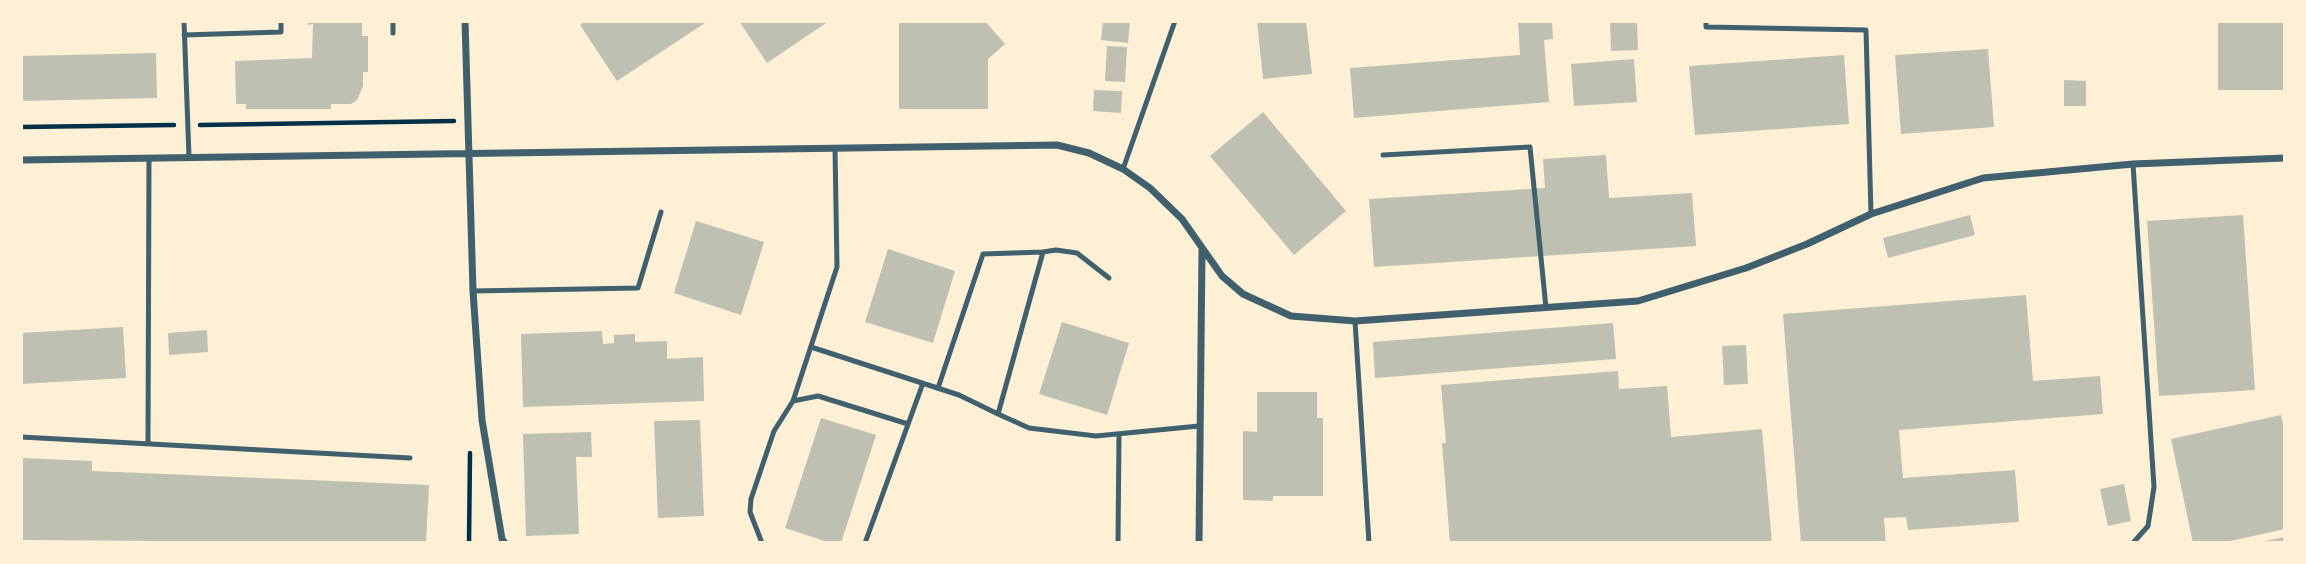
<!DOCTYPE html>
<html>
<head>
<meta charset="utf-8">
<style>
  body { margin:0 }
  #map { position:relative; width:2306px; height:564px; overflow:hidden; background:#fdf0d5; font-family:"Source Sans 3",sans-serif }
  canvas { display:block }
  .frame { position:absolute; inset:0; border:23px solid #fdf0d5; pointer-events:none }
</style>
</head>
<body>
<div id="map">
<canvas width="2306" height="564"></canvas>
<div class="frame"></div>
</div>
<script>
const c = document.querySelector('canvas').getContext('2d');
c.lineJoin = 'round';
function fill(path, color) {
  c.fillStyle = color;
  c.fill(path, 'evenodd');
}
function shape(rows) {
  const path = new Path2D();
  for (const r of rows) {
    path.moveTo(r[0], r[1]);
    for (let i = 2; i < r.length; i += 2) path.lineTo(r[i], r[i + 1]);
  }
  return path;
}
function trace(path, color, width, dash) {
  c.strokeStyle = color;
  c.lineWidth = width;
  c.lineCap = dash ? 'butt' : 'round';
  c.setLineDash(dash || []);
  c.stroke(path);
}
const building = shape([
  [308,21,362,21,362,36,368,36,368,72,363,72,363,86,357,100,351,104,331,104,331,109,246,109,246,104,236,104,235,61,312,58,313,24,308,25],
  [586,21,708,21,617,81,580,25],
  [739,21,829,21,767,63],
  [899,21,985,21,1005,44,988,59,988,109,899,109],
  [1103,21,1130,21,1128,43,1101,40],
  [1257,21,1306,21,1312,74,1263,79],
  [1518,21,1552,21,1553,39,1544,40,1549,102,1354,118,1350,68,1520,55],
  [1610,21,1637,21,1638,50,1611,51],
  [2218,21,2285,21,2285,90,2218,90],
  [1107,46,1127,47,1125,82,1105,81],
  [1988,49,1994,127,1901,134,1895,55],
  [156,53,157,98,21,101,21,56],
  [1844,55,1849,124,1695,135,1689,66],
  [1634,59,1637,102,1574,106,1571,64],
  [2064,80,2086,81,2086,106,2064,106],
  [1094,90,1122,91,1121,113,1093,111],
  [1263,112,1346,211,1294,255,1210,156],
  [1606,155,1609,198,1692,193,1696,246,1374,267,1369,199,1545,188,1543,159],
  [1970,215,1975,235,1888,258,1883,238],
  [2243,215,2255,390,2159,396,2147,221],
  [696,221,764,242,741,315,674,293],
  [888,249,955,271,933,343,865,322],
  [2026,295,2033,381,2100,376,2103,414,1899,430,1903,478,2015,470,2019,522,1908,530,1906,517,1884,518,1886,543,1801,543,1783,314],
  [1062,322,1129,343,1107,415,1039,394],
  [1613,323,1616,359,1375,378,1373,342],
  [123,327,126,378,21,384,21,333],
  [207,330,208,352,169,355,168,333],
  [602,331,603,344,614,343,614,335,635,334,635,342,667,341,667,359,703,357,704,401,523,407,521,334],
  [1746,345,1748,384,1724,385,1722,346],
  [1618,371,1619,389,1667,386,1671,437,1762,429,1772,543,1450,543,1442,443,1446,443,1441,385],
  [1257,392,1317,392,1317,418,1323,418,1323,496,1273,496,1273,501,1243,500,1243,431,1257,432],
  [2281,415,2285,434,2285,529,2221,543,2193,543,2171,439],
  [821,418,876,435,841,543,831,543,785,528],
  [700,420,704,516,658,518,654,421],
  [591,432,592,457,576,457,579,534,526,536,523,434],
  [21,458,92,461,92,471,429,485,426,543,21,540],
  [2124,484,2131,521,2108,526,2100,489],
  [2285,537,2285,543,2260,543,2260,542]
]);
const path = shape([
  [200,125,454,121],
  [21,127,174,125],
  [469,543,470,453]
]);
const service = shape([
  [184,21,189,157],
  [393,21,393,33],
  [1706,21,1706,27,1866,30,1871,214],
  [184,35,281,32,281,21],
  [1383,155,1530,147,1546,308],
  [2133,164,2154,487,2148,526,2133,543],
  [1123,169,1175,21],
  [1109,278,1077,253,1056,250,1043,252,998,414,1029,428,1096,436,1199,426],
  [473,291,638,288,661,212],
  [1355,321,1369,543],
  [811,347,959,395,998,414],
  [938,388,983,254,1043,252],
  [793,401,818,396,908,424],
  [21,437,410,458],
  [148,444,149,158],
  [762,543,750,512,751,499,774,431,793,401,837,267,835,148],
  [865,543,923,383],
  [1118,543,1119,434]
]);
const minor = shape([
  [465,21,473,291,482,420,502,539,505,543],
  [21,160,1057,145,1089,153,1123,169,1150,188,1182,219,1222,276,1243,294,1291,316,1355,321,1638,301,1746,268,1807,244,1871,214,1983,178,2133,164,2285,158],
  [1199,543,1202,250]
]);
fill(building, '#bec0b2');
trace(path, '#003049', 4.5);
trace(service, '#3f606c', 5);
trace(minor, '#3f606c', 7);
</script>
</body>
</html>
